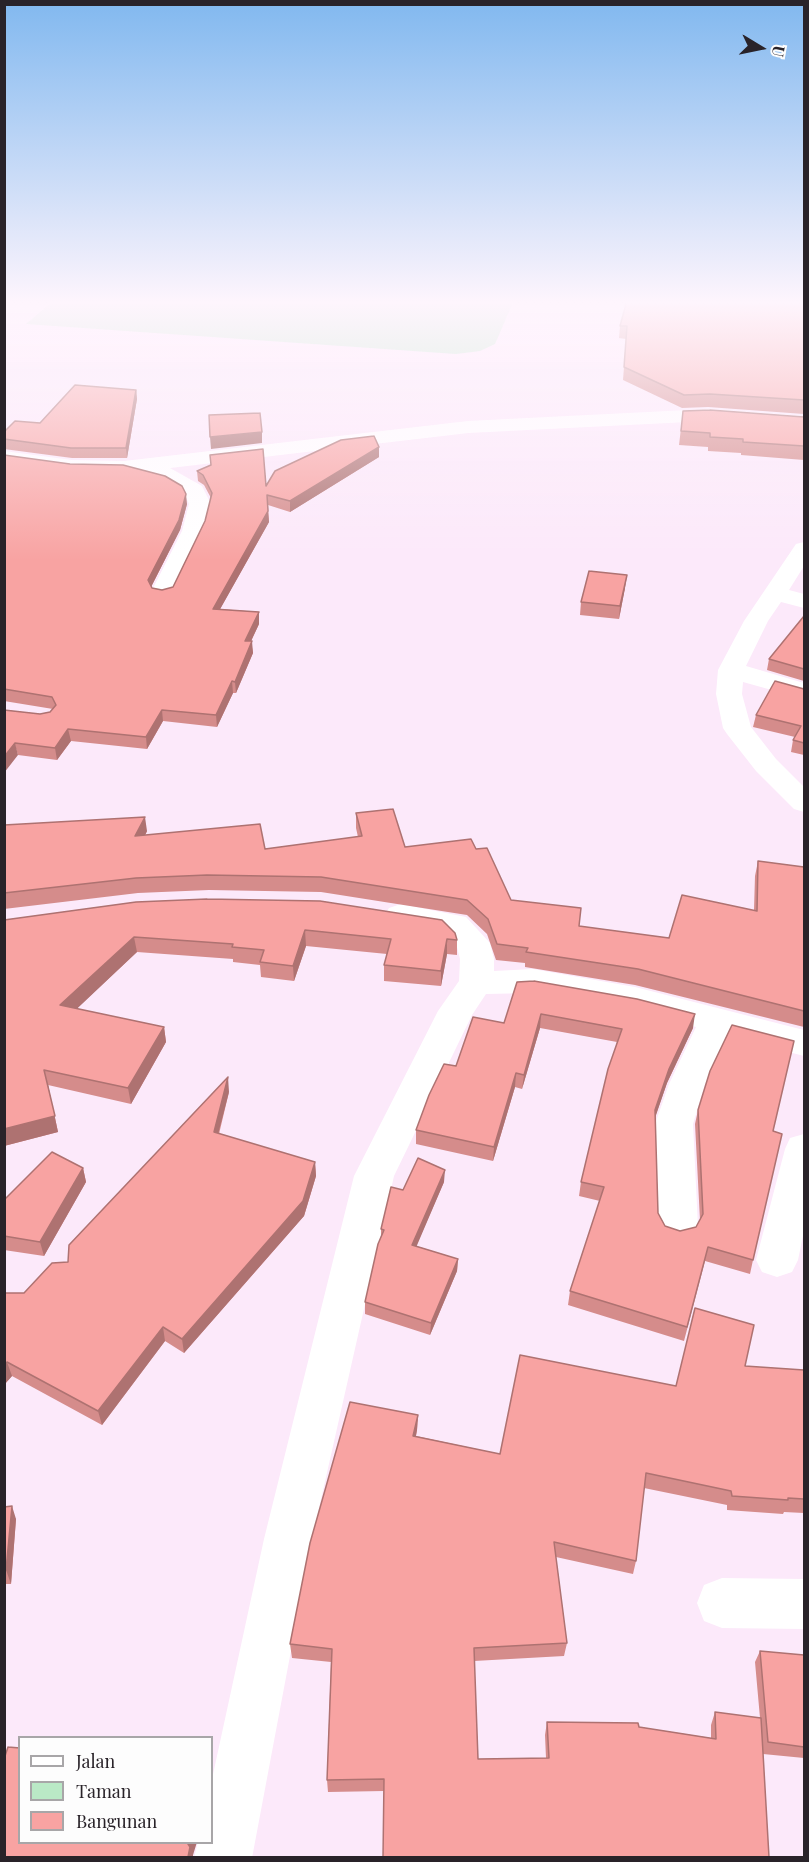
<!DOCTYPE html>
<html>
<head>
<meta charset="utf-8">
<style>
  body { margin:0 }
  #map { position:relative; width:809px; height:1862px; overflow:hidden; background:#fce9fa; font-family:"Playfair Display",serif }
  canvas { display:block }
  .frame { position:absolute; inset:0; border:6px solid #292329; pointer-events:none }
  .legend { position:absolute; left:18px; top:1736px; width:195px; height:108px; box-sizing:border-box; background:#fdfdfd; border:2px solid #a8a6a8; margin:0; padding:8px 10px; list-style:none; font-size:18px; color:#292329 }
  .legend li { display:flex; align-items:center; gap:12px; height:30px }
  .legend b { width:30px; border:2px solid #a8a6a8 }
  .north { position:absolute; left:731px; top:18px; width:60px; height:60px; -webkit-text-stroke:4px #fdfdfd; paint-order:stroke; rotate:100deg; font-size:16px; font-weight:700; line-height:24px; text-align:center; color:#292329 }
  .north::after { content:''; display:block; margin:auto; width:21px; height:27px; background:#292329; clip-path:polygon(50% 0,100% 100%,50% 72%,0 100%) }
</style>
</head>
<body>
<div id="map">
<canvas width="809" height="1862"></canvas>
<div class="frame"></div>
<ul class="legend">
<li><b style="height:8px;background:#fff"></b>Jalan</li>
<li><b style="height:16px;background:#bae9c6"></b>Taman</li>
<li><b style="height:16px;background:#f8a3a2"></b>Bangunan</li>
</ul>
<div class="north">U</div>
</div>
<script>
const c = document.querySelector('canvas').getContext('2d');
c.lineJoin = 'round';
function fill(path, color) {
  c.fillStyle = color;
  c.fill(path, 'evenodd');
}
function shape(rows) {
  const path = new Path2D();
  for (const r of rows) {
    path.moveTo(r[0], r[1]);
    for (let i = 2; i < r.length; i += 2) path.lineTo(r[i], r[i + 1]);
  }
  return path;
}
function trace(path, color, width, dash) {
  c.strokeStyle = color;
  c.lineWidth = width;
  c.lineCap = dash ? 'butt' : 'round';
  c.setLineDash(dash || []);
  c.stroke(path);
}
const green = shape([
  [54,300,514,300,495,344,480,351,456,354,26,324]
]);
const minor = shape([
  [708,409,804,416,804,428,708,421,468,433,170,468,202,486,211,504,204,531,175,592,172,597,163,599,154,597,151,592,182,531,189,504,185,495,145,471,124,473,72,472,4,463,4,451,72,460,124,461,468,421,708,409],
  [804,542,804,566,789,590,804,594,804,608,781,602,768,621,746,666,804,683,804,699,743,682,742,694,751,727,776,759,804,787,804,812,794,809,756,771,727,734,723,728,716,694,718,670,744,621,796,544,804,542],
  [401,904,466,917,490,943,494,959,494,971,533,969,635,987,804,1030,804,1056,728,1036,705,1084,693,1124,698,1227,692,1239,678,1243,664,1239,658,1227,655,1124,669,1084,696,1027,635,1011,533,993,486,994,472,1015,394,1176,312,1539,252,1858,194,1858,198,1842,212,1842,212,1779,264,1539,354,1176,438,1011,459,981,460,959,457,947,444,934,389,922,385,915,389,908,401,904],
  [804,1134,804,1231,798,1260,792,1272,777,1277,762,1272,756,1260,785,1149,790,1138,804,1134],
  [722,1578,804,1579,804,1629,722,1628,704,1621,697,1603,704,1585,722,1578]
]);
const wall = shape([
  [804,300,804,414,708,407,682,408,623,380,626,339,619,338,620,326],
  [136,390,137,399,127,458,72,458,4,449,4,432,40,423],
  [683,411,804,417,804,460,741,455,741,453,708,451,708,447,679,445],
  [379,447,379,457,290,512,268,505,269,522,220,609,259,612,259,624,251,641,253,653,236,693,233,693,217,727,163,721,147,749,71,741,57,760,18,755,4,710,40,714,50,712,53,709,4,701,4,455,187,504,180,530,151,587,152,588,162,590,173,587,205,521,211,498,204,485,198,481,197,471,266,486],
  [625,588,619,619,580,615,581,602],
  [804,616,804,681,767,670,769,659],
  [804,689,804,755,791,752,793,740,795,737,753,727,756,715],
  [356,813,405,847,476,849,511,900,579,926,669,938,754,910,755,876,758,861,804,867,804,1027,635,985,525,967,525,963,496,960,487,934,467,915,321,892,209,890,138,893,4,909,4,825,147,831,145,835,265,849,358,837,356,828],
  [136,902,457,940,457,955,447,954,441,986,384,981,384,965,387,954,306,946,294,981,261,977,260,965,233,962,233,959,137,952,76,1009,164,1027,166,1042,131,1104,48,1085,58,1132,4,1146,4,920],
  [517,982,693,1028,667,1083,655,1117,658,1213,665,1226,680,1231,696,1227,700,1220,695,1124,698,1110,773,1131,753,1260,750,1274,705,1261,684,1341,568,1305,570,1291,600,1201,579,1196,581,1182,617,1042,540,1028,522,1089,515,1087,493,1161,416,1144,416,1130,456,1066,504,1023],
  [229,1092,219,1134,315,1162,316,1176,304,1216,184,1353,165,1341,102,1425,12,1376,4,1385,4,1293,24,1293,68,1262],
  [83,1168,86,1182,44,1256,4,1250,4,1200],
  [444,1182,416,1246,458,1259,457,1271,430,1335,365,1314,365,1302,381,1236,381,1229,403,1190],
  [745,1366,804,1370,804,1513,784,1512,783,1514,727,1510,727,1505,644,1488,636,1561,633,1574,556,1557,567,1643,564,1656,474,1661,478,1759,546,1758,545,1735,547,1722,639,1727,711,1738,711,1725,715,1712,760,1718,755,1662,760,1651,804,1655,804,1758,763,1754,384,1791,328,1792,327,1780,331,1662,292,1658,290,1644,418,1415,417,1430,416,1436,500,1454,676,1386],
  [4,1507,16,1519,11,1584,4,1584]
]);
const shadedWall = shape([
  [136,390,137,399,127,458,126,448],
  [262,432,262,443,211,449,210,437],
  [379,447,379,457,290,512,290,501],
  [186,494,187,504,180,530,149,591,148,580],
  [268,511,269,522,214,620,213,609],
  [627,575,625,588,619,619,620,606],
  [259,612,259,624,246,652,245,641],
  [252,641,253,653,236,693,235,682],
  [232,681,233,693,217,727,216,715],
  [162,710,163,721,147,749,146,737],
  [68,729,71,741,57,760,55,748],
  [15,743,18,755,4,773,4,757],
  [145,817,147,831,138,851,135,836],
  [305,930,306,946,294,981,293,966],
  [134,937,137,952,64,1021,60,1005],
  [447,939,447,954,441,986,441,971],
  [541,1014,540,1028,522,1089,524,1075],
  [695,1014,693,1028,667,1083,653,1124,655,1110,669,1069],
  [164,1027,166,1042,131,1104,128,1088],
  [516,1073,515,1087,493,1161,494,1147],
  [228,1077,229,1092,215,1146,214,1132],
  [48,1085,58,1132,4,1146,4,1129],
  [315,1162,316,1176,304,1216,184,1353,182,1339],
  [83,1168,86,1182,44,1256,40,1242],
  [445,1170,444,1182,412,1257,412,1245],
  [458,1259,457,1271,430,1335,431,1323],
  [163,1327,165,1341,102,1425,98,1411],
  [7,1362,12,1376,4,1385,4,1365],
  [418,1415,417,1430,413,1450,413,1436],
  [12,1506,16,1519,11,1584,6,1570],
  [189,1842,197,1842,193,1855,193,1857,188,1857]
]);
const building = shape([
  [627,300,804,300,804,400,710,394,684,395,624,367,627,326,620,326,627,300],
  [75,385,136,390,126,448,71,448,4,439,4,432,15,421,40,423,75,385],
  [710,410,804,417,804,446,743,442,743,439,710,437,710,433,681,431,683,411,710,410],
  [260,413,262,432,210,437,209,415,260,413],
  [374,436,379,447,290,501,267,495,268,511,213,609,259,612,245,641,252,641,235,682,232,681,216,715,162,710,146,737,68,729,55,748,15,743,4,757,4,710,40,714,50,712,56,705,52,697,4,689,4,455,70,464,123,465,165,476,182,486,186,494,179,520,148,580,152,588,162,590,173,587,205,521,212,493,203,475,197,471,211,465,210,455,263,449,266,486,275,471,341,440,374,436],
  [589,571,627,575,620,606,581,602,589,571],
  [804,616,804,669,769,659,804,616],
  [775,681,804,689,804,743,793,740,801,726,756,715,775,681],
  [393,809,405,847,471,839,476,849,487,848,511,900,581,908,579,926,669,938,682,895,757,911,758,861,804,867,804,1011,638,969,526,952,528,948,497,944,488,919,467,900,321,877,207,875,136,878,4,893,4,825,145,817,135,836,260,824,265,849,362,836,356,813,393,809],
  [207,899,320,901,442,920,455,933,457,940,447,939,441,971,384,965,391,939,305,930,293,966,260,962,264,950,232,947,233,944,134,937,60,1005,164,1027,128,1088,44,1070,55,1116,4,1129,4,920,136,902,207,899],
  [534,981,637,999,695,1014,669,1069,655,1110,658,1213,665,1226,680,1231,696,1227,703,1214,698,1110,710,1071,732,1025,794,1041,773,1131,782,1134,753,1260,708,1247,687,1327,570,1291,604,1187,581,1182,608,1069,622,1029,541,1014,524,1075,516,1073,494,1147,416,1130,429,1095,444,1064,456,1066,473,1017,504,1023,517,982,534,981],
  [228,1077,214,1132,315,1162,303,1201,182,1339,163,1327,98,1411,7,1362,4,1365,4,1293,24,1293,52,1263,68,1262,69,1245,228,1077],
  [52,1152,83,1168,40,1242,4,1236,4,1200,52,1152],
  [418,1158,445,1170,412,1245,458,1259,431,1323,365,1302,378,1244,384,1230,381,1229,391,1187,403,1190,418,1158],
  [695,1308,754,1325,745,1366,804,1370,804,1499,788,1498,788,1500,732,1496,731,1491,646,1473,636,1561,554,1542,567,1643,474,1648,478,1759,549,1758,547,1722,638,1723,639,1727,716,1739,715,1712,761,1718,769,1857,383,1857,384,1779,327,1780,332,1649,290,1644,310,1543,350,1402,418,1415,413,1436,500,1454,520,1355,676,1386,695,1308],
  [12,1506,6,1570,4,1571,4,1507,12,1506],
  [760,1651,804,1655,804,1747,768,1742,760,1651],
  [8,1747,20,1748,20,1842,189,1842,188,1844,190,1847,188,1857,4,1857,4,1759,8,1747]
]);
fill(green, '#bae9c6');
fill(minor, '#fff');
fill(wall, '#d58c8b');
fill(shadedWall, '#ae7271');
fill(building, '#f8a3a2');
trace(building, '#ae7271', 1.5);
const sky = c.createLinearGradient(0, 0, 0, 560);
sky.addColorStop(0, '#81b8ef');
sky.addColorStop(0.54, '#fef5fd');
sky.addColorStop(1, '#fef5fd00');
c.fillStyle = sky;
c.fillRect(0, 0, 809, 560);
</script>
</body>
</html>
